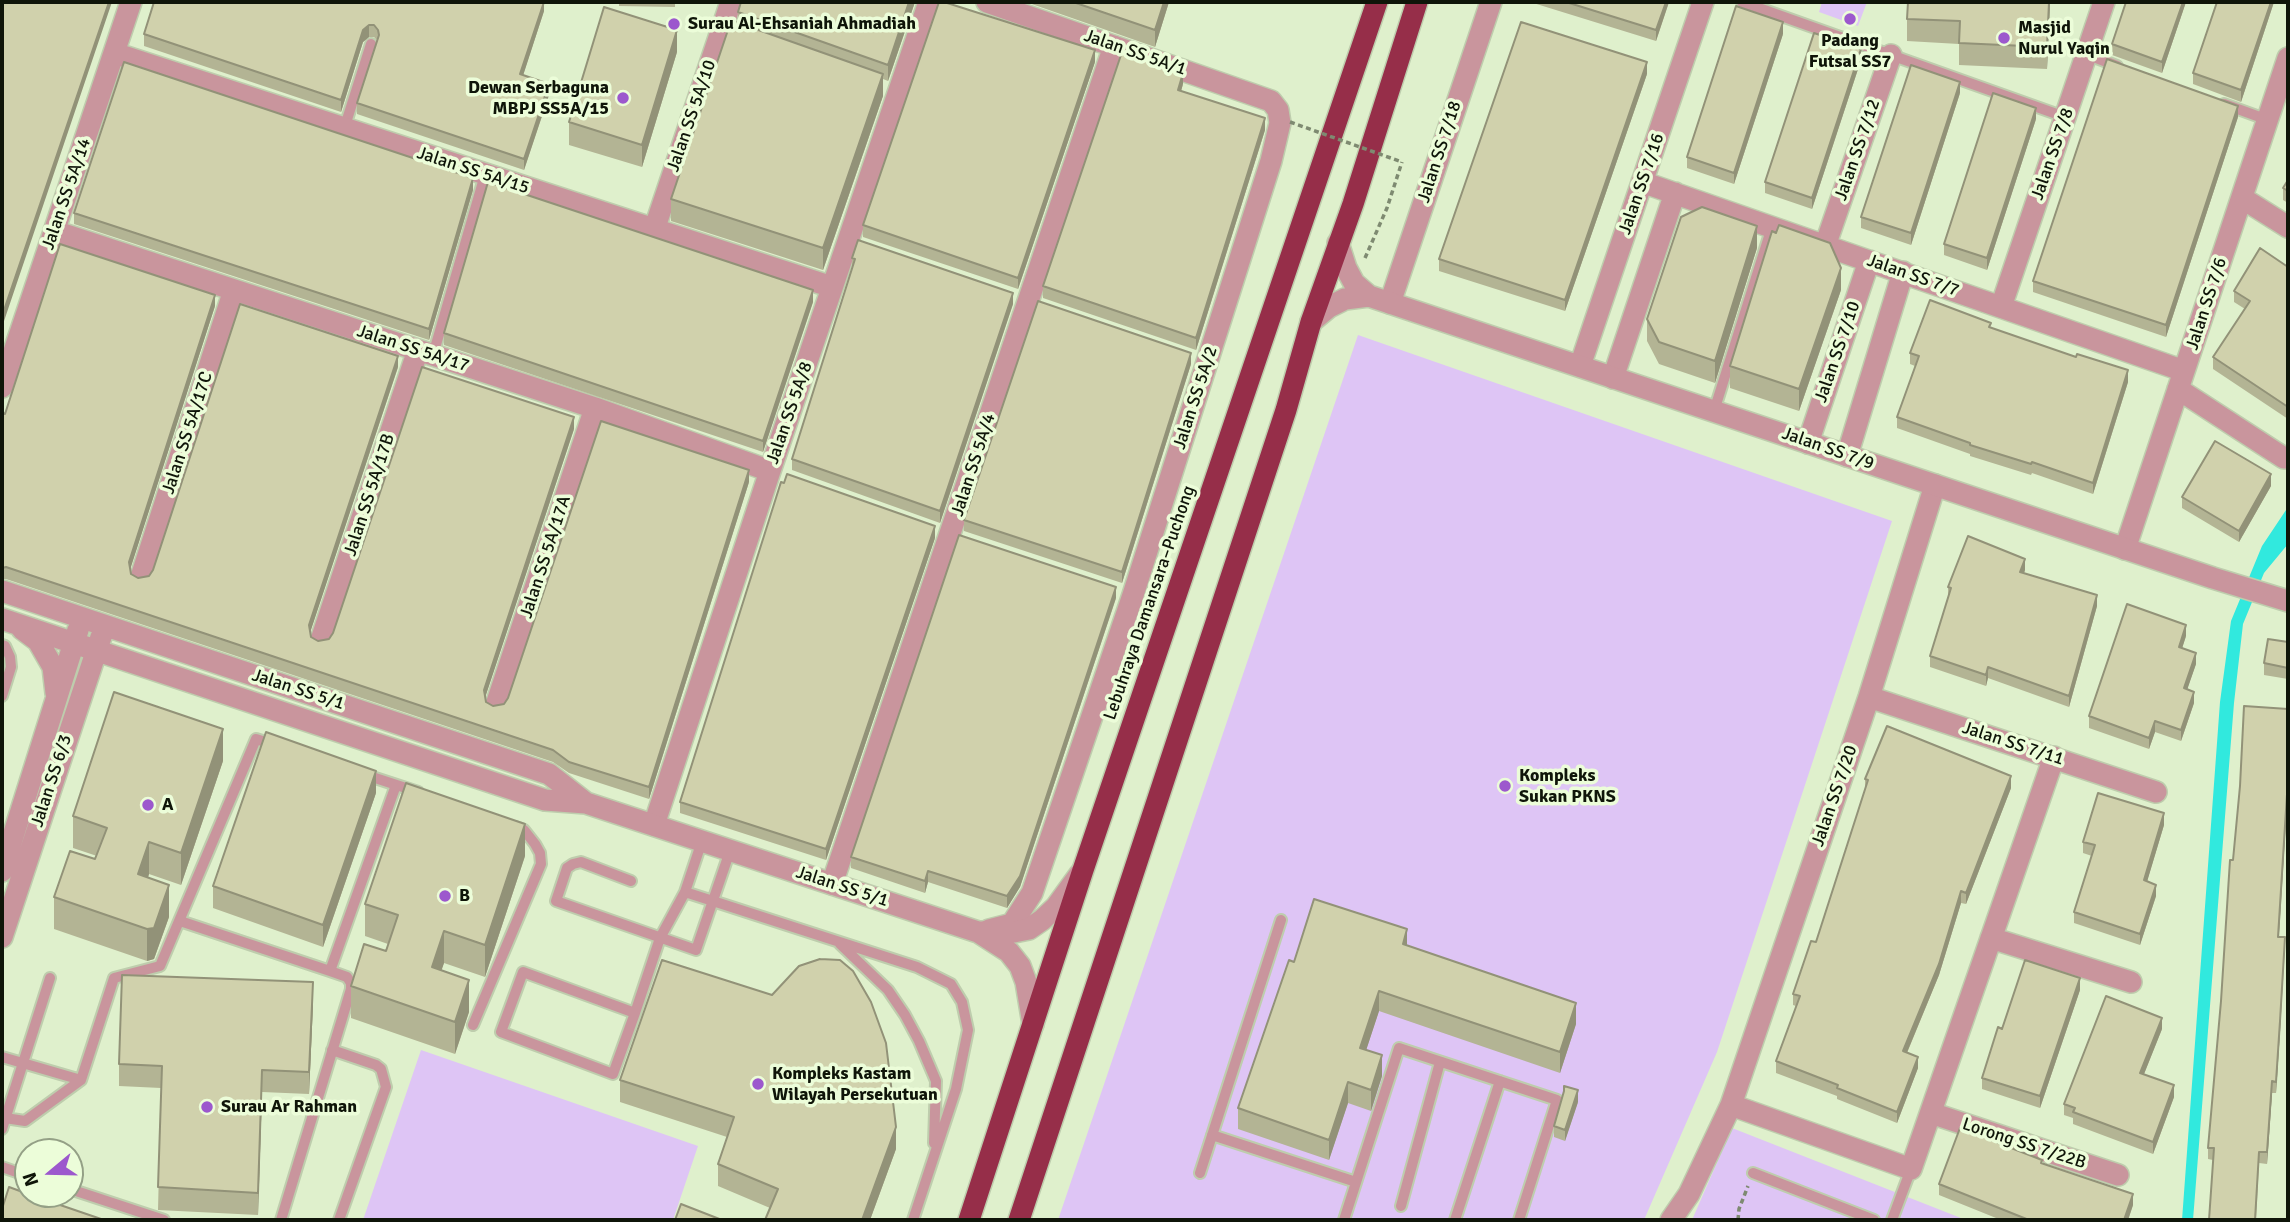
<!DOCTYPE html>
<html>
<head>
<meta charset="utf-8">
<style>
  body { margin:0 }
  #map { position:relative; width:2290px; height:1222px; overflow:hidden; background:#dff0cc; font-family:Signika,sans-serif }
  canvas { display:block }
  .frame { position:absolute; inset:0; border:4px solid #0f1509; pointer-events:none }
  .north { position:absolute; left:14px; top:1138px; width:70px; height:70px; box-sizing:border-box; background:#ecfdd9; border:2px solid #94a086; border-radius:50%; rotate:251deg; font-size:19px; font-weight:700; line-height:28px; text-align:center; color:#0f1509 }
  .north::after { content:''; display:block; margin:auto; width:24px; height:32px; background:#9c58cd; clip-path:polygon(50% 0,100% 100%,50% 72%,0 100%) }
</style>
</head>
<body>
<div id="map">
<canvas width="2290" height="1222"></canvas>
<div class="frame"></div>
<div class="north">N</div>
</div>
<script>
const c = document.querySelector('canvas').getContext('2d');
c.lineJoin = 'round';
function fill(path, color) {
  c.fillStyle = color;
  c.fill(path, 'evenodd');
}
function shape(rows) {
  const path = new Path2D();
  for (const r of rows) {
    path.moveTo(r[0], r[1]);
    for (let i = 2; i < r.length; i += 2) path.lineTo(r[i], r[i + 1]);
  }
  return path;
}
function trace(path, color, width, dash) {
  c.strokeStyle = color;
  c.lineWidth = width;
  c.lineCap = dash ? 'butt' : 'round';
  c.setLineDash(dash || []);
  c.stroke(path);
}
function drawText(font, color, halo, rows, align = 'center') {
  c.font = font + ' Signika,sans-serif';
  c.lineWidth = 7;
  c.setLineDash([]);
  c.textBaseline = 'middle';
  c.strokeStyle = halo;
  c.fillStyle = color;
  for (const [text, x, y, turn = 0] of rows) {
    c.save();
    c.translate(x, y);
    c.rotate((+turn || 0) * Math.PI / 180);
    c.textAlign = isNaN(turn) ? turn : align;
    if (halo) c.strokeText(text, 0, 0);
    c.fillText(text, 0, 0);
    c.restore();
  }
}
const green = shape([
  [1822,2,1867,2,1858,26,1819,12],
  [1358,335,1892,521,1717,1052,1644,1220,1058,1220],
  [421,1050,698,1146,673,1220,363,1220],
  [1732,1128,1966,1220,1692,1220]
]);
const water = shape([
  [2288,507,2288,544,2264,573,2243,624,2234,703,2193,1220,2182,1220,2220,702,2231,621,2262,546]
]);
const path = shape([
  [1365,258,1387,208,1402,162],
  [1738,1220,1739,1209,1748,1186]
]);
const service = shape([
  [1742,2,2065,117],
  [2086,54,2117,66],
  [2224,104,2268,120],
  [344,129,371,44],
  [433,355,485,175],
  [1714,411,1772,227],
  [2,645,5,646,10,657,11,667,2,696],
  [363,774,418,792],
  [631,881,581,862,573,864,567,868,556,901,696,950,730,851],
  [685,892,917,967,951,984,962,1002,968,1030,956,1089,913,1220],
  [180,921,330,971,347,977,351,983,351,989,281,1220],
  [840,944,888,990,905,1015,919,1041,936,1081,934,1143],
  [330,971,396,785],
  [635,1013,523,972,501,1032,613,1074,635,1013,660,938,685,892,702,841],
  [473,1025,541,864,540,853,535,844,524,830,515,827],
  [332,1050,376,1065,381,1069,386,1087,339,1220],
  [2,1057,81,1080],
  [5,1118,25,1121,81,1080,114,978,160,966,256,739,275,745],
  [2,1129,50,978],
  [1212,1135,1356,1182],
  [2,1167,28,1176],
  [1200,1173,1281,920],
  [1753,1173,1874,1220],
  [70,1189,164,1220],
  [1401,1206,1440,1062],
  [1344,1220,1399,1048,1557,1100,1519,1220],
  [1455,1220,1500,1081],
  [1892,1220,1911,1169]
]);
const minor = shape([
  [987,2,1271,101,1278,110,1280,123,1271,161,1133,595,1032,893,1012,924,989,930],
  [114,53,832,287],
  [1642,182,2184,371],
  [2242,198,2288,227],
  [654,230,731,2],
  [54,231,595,408,770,471],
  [1825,246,1891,55],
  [1390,303,1491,2],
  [2001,307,2104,2],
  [1580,366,1703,2],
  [1613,378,1675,193],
  [2,387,131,2],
  [2178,389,2284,458,2288,458],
  [1808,443,1869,261],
  [1847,456,1903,272],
  [2125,549,2288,58],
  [141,577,234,290],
  [321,640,418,350],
  [1869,697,2156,792],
  [496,705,595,408],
  [654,825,770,471,929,2],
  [832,884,1114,46],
  [1991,938,2131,982],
  [1731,1105,1911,1169,2054,757],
  [1931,1113,2118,1175],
  [1671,1220,1689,1194,1731,1105,1869,697,1935,485]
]);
const tertiary = shape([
  [1338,243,1346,268,1354,283,1369,296,2213,578,2288,601],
  [1311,322,1329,307,1345,299,1369,296],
  [2,591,549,774,586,803],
  [2,619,545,800,586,803,978,932,1009,952,1020,966,1026,982,1033,1024],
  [22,629,38,641,53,667,56,693],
  [2,871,78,630],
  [978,932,1014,932,1029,929,1042,920,1056,907,1080,874],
  [2,937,101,637]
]);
const motorway = shape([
  [969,1220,1083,870,1377,2],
  [1019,1220,1286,410,1311,322,1353,204,1417,2]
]);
const pathBridge = shape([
  [1290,122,1402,162]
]);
const wall = shape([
  [544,2,544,11,523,75,549,95,524,170,357,114,357,103,377,40,374,37,369,37,363,42,341,112,144,46,144,34],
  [619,2,675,2,675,7,619,6],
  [741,2,915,2,888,81,883,79,883,96,823,270,671,221,671,199,732,25,738,23,738,12],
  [1026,2,1169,2,1155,47],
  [1530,2,1669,2,1656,41],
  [2050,2,2047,69,1959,65,1959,44,1907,41,1907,19],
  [2186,2,2162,73,2112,55,2112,44],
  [2217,2,2274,2,2241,102,2193,84,2193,73],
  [1783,34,1734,184,1687,168,1687,157],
  [677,52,642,167,569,145,569,122],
  [1861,60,1812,209,1765,193,1765,182],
  [1095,62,1018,289,863,237,863,225],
  [1647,74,1565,311,1439,271,1439,259],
  [1183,84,1181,91,1265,130,1196,350,1043,298,1043,286],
  [1960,93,1911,245,1861,228,1861,217],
  [2238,117,2166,337,2033,292,2033,281],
  [2036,119,1987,270,1944,255,1944,244],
  [2288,180,2288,203,2283,200,2283,188],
  [473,190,429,340,74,224,74,213],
  [1757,248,1715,383,1659,364,1647,341,1647,319],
  [852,258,1013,304,940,523,792,470,792,459,852,267],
  [2288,267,2288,419,2213,369,2213,357,2245,309,2234,302,2234,291],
  [1841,290,1799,411,1730,388,1730,366],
  [813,302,763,452,444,345,444,333],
  [215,306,130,569,131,574,138,578,149,576,398,367,310,632,311,637,318,641,329,639,574,429,485,697,486,702,493,706,504,704,749,482,649,799,569,773,553,762,6,579,2,579,2,413,5,414],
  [1991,328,2128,382,2093,494,2032,473,2031,475,1970,456,1970,454,1897,428,1897,417,1915,366,1910,364,1910,353],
  [1191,364,1122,583,964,531,964,520],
  [2271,486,2239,542,2182,508,2182,497],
  [935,538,826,860,680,813,680,802],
  [2025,570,2024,573,2097,606,2069,707,1988,678,1986,686,1930,667,1930,656,1948,598,1948,587],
  [1116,598,1020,887,1007,908,928,882,925,893,851,868,851,857],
  [2186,636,2182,648,2196,664,2187,689,2194,703,2181,741,2155,732,2149,749,2089,728,2089,716],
  [2288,642,2288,679,2264,675,2264,663],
  [223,761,181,885,149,874,148,878,169,917,154,959,147,961,54,929,54,897,95,859,97,856,73,848,73,816],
  [1865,779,2011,788,1966,904,1961,903,1939,975,1907,1053,1918,1068,1897,1123,1837,1099,1837,1096,1776,1073,1776,1061,1796,1006,1793,1005,1793,994,1816,942,1865,790],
  [2288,789,2279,937,2285,948,2280,1032,2276,1093,2272,1093,2267,1164,2259,1163,2256,1220,2209,1220,2213,1160,2208,1159,2208,1148],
  [376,793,323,947,213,908,213,886],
  [2164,825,2147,881,2156,896,2140,945,2074,923,2074,912,2092,856,2083,853,2083,842],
  [525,856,485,977,444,963,441,970,469,1012,455,1054,351,1018,351,986,386,951,388,944,365,936,365,904],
  [1407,945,1576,1024,1560,1073,1379,1011,1366,1050,1382,1076,1371,1111,1348,1103,1329,1160,1238,1129,1238,1108,1294,962],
  [2080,990,2040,1108,1982,1089,1982,1078,2002,1029],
  [313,1004,309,1094,262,1092,258,1215,158,1210,161,1088,119,1086,119,1064],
  [2162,1029,2144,1074,2174,1097,2153,1154,2073,1124,2073,1118,2064,1115,2064,1104],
  [620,1080,896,1149,870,1220,765,1220,770,1208,718,1186,718,1164,727,1137,620,1102],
  [1578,1102,1565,1141,1554,1137,1554,1126],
  [2042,1164,2133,1205,2128,1220,2001,1220,1939,1195,1939,1184]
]);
const shadedWall = shape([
  [109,2,112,2,2,327,2,316],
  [544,2,544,11,520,85,520,74],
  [909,2,915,2,888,81,888,65],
  [1164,2,1169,2,1155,47,1155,30],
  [1666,2,1669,2,1656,41,1656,30],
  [2049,2,2050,2,2047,69,2047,47],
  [2183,2,2186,2,2162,73,2162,62],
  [2271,2,2274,2,2241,102,2241,90],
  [1783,22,1783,34,1734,184,1734,173],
  [369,25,369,37,363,42,341,112,341,100,363,30],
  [677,30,677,52,642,167,642,145],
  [1861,49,1861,60,1812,209,1812,198],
  [1095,50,1095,62,1018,289,1018,278],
  [1647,62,1647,74,1565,311,1565,300],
  [1183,73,1183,84,1178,102,1178,90],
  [883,74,883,96,823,270,823,248],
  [1960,82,1960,93,1911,245,1911,233],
  [549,84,549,95,524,170,524,159],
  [2238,106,2238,117,2166,337,2166,325],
  [2036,108,2036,119,1987,270,1987,258],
  [1265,118,1265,130,1196,350,1196,338],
  [473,178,473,190,429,340,429,329],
  [1757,226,1757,248,1715,383,1715,361],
  [1841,268,1841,290,1799,411,1799,389],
  [813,290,813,302,763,452,763,441],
  [1013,293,1013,304,940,523,940,511],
  [215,295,215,306,129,573,129,562],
  [1191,353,1191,364,1122,583,1122,572],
  [398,356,398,367,309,636,309,625],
  [2128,370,2128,382,2093,494,2093,483],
  [574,417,574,429,484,701,484,690],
  [749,470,749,482,649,799,649,787],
  [2271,474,2271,486,2239,542,2239,531],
  [935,526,935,538,826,860,826,849],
  [2025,559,2025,570,2020,584,2020,572],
  [1116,587,1116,598,1020,887,1007,908,1007,896],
  [2097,595,2097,606,2069,707,2069,696],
  [2186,625,2186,636,2179,658,2179,647],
  [2196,653,2196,664,2184,699,2184,688],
  [1988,667,1988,678,1986,686,1986,675],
  [2194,692,2194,703,2181,741,2181,730],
  [2155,721,2155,732,2149,749,2149,738],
  [223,729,223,761,181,885,181,853],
  [376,771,376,793,323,947,323,925],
  [2011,776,2011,788,1966,904,1966,893],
  [2288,778,2288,789,2278,948,2278,937],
  [2164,813,2164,825,2144,892,2144,880],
  [525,824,525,856,485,977,485,945],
  [149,842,149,874,138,906,138,874],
  [928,871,928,882,925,893,925,881],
  [169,885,169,917,154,959,147,961,147,929],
  [2156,885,2156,896,2140,945,2140,934],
  [1961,891,1961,903,1939,975,1903,1062,1903,1051],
  [1407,929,1407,950,1403,944],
  [444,931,444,963,432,999,432,967],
  [2285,937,2280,1032,2276,1093,2276,1082],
  [2080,978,2080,990,2040,1108,2040,1096],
  [469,980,469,1012,455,1054,455,1022],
  [313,982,313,1004,309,1094,309,1072],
  [1379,991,1379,1011,1360,1069,1360,1048],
  [1576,1003,1576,1024,1560,1073,1560,1052],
  [2162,1018,2162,1029,2140,1084,2140,1073],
  [1382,1055,1382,1076,1371,1111,1371,1090],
  [1918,1057,1918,1068,1897,1123,1897,1112],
  [262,1070,262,1092,258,1215,258,1193],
  [2272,1081,2272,1093,2267,1164,2267,1152],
  [1348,1082,1348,1103,1329,1160,1329,1140],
  [2174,1085,2174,1097,2153,1154,2153,1142],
  [1578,1090,1578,1102,1565,1141,1565,1130],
  [896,1127,896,1149,870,1220,862,1220],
  [2133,1194,2133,1205,2128,1220,2124,1220]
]);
const building = shape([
  [2,2,109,2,2,316,2,2],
  [154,2,544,2,520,74,549,84,524,159,357,103,379,35,378,30,374,25,369,25,363,30,341,100,144,34,154,2],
  [741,2,909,2,888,65,738,12,741,2],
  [939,2,944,2,1095,50,1018,278,863,225,939,2],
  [1073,2,1164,2,1155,30,1073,2],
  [1566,2,1666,2,1656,30,1566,2],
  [1908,2,2049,2,2047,47,1959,43,1960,21,1907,19,1908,2],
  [2126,2,2183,2,2162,62,2112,44,2126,2],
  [2217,2,2271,2,2241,90,2193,73,2217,2],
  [1736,6,1783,22,1734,173,1687,157,1736,6],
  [604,7,677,30,642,145,569,122,604,7],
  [733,21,883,74,823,248,671,199,730,24,732,25,733,21],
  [1521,22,1647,62,1565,300,1439,259,1521,22],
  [1814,33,1861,49,1812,198,1765,182,1814,33],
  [1122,52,1183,73,1178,90,1265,118,1196,338,1043,286,1122,52],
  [2107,59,2238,106,2166,325,2033,281,2107,59],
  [124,62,473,178,429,329,74,213,124,62],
  [1911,65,1960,82,1911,233,1861,217,1911,65],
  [1993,93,2036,108,1987,258,1944,244,1993,93],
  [2288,180,2288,191,2283,188,2288,180],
  [488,182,813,290,763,441,444,333,488,182],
  [1702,207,1757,226,1715,361,1659,342,1647,319,1681,217,1702,207],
  [1779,225,1830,243,1841,268,1799,389,1730,366,1772,231,1776,233,1779,225],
  [858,240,1013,293,940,511,792,459,855,259,852,258,858,240],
  [60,244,215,295,129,562,131,574,138,578,149,576,153,570,240,304,398,356,309,625,311,637,318,641,329,639,333,633,422,367,574,417,484,690,486,702,493,706,504,704,508,698,601,421,749,470,649,787,569,762,553,750,6,567,2,568,2,413,5,414,60,244],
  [2260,248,2288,267,2288,407,2213,357,2250,301,2234,291,2260,248],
  [1930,300,1991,323,1989,327,2076,357,2077,354,2128,370,2093,483,2032,462,2031,464,1970,445,1970,443,1897,417,1919,356,1910,353,1930,300],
  [1038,301,1191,353,1122,572,964,520,1038,301],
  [2215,441,2271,474,2239,531,2182,497,2215,441],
  [787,474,935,526,826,849,680,802,781,482,784,483,787,474],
  [959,535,1116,587,1020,876,1007,896,928,871,925,881,851,857,959,535],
  [1968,536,2025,559,2020,572,2097,595,2069,696,1988,667,1986,675,1930,656,1951,588,1948,587,1968,536],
  [2127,604,2186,625,2179,647,2196,653,2184,688,2194,692,2181,730,2155,721,2149,738,2089,716,2127,604],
  [2268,639,2288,642,2288,668,2264,663,2268,639],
  [114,692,223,729,181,853,149,842,138,874,169,885,154,928,147,929,54,897,70,851,95,859,107,828,73,816,114,692],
  [2244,706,2288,709,2288,778,2278,937,2285,937,2280,1021,2276,1082,2272,1081,2267,1152,2259,1152,2255,1220,2209,1220,2214,1148,2208,1148,2221,1001,2230,860,2233,860,2240,786,2244,706],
  [1887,726,2011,776,1966,893,1961,891,1939,964,1903,1051,1918,1057,1897,1112,1837,1088,1838,1085,1776,1061,1800,996,1793,994,1811,941,1816,942,1868,780,1865,779,1887,726],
  [266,732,376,771,323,925,213,886,266,732],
  [406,783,525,824,485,945,444,931,432,967,469,980,455,1022,351,986,364,944,386,951,398,915,365,904,406,783],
  [2098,793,2164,813,2144,880,2156,885,2140,934,2074,912,2095,845,2083,842,2098,793],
  [1314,899,1407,929,1403,944,1576,1003,1560,1052,1379,991,1360,1048,1382,1055,1371,1090,1348,1082,1329,1140,1238,1108,1289,960,1294,962,1314,899],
  [820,959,840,960,853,971,871,1002,886,1043,896,1127,862,1220,765,1220,778,1189,718,1164,734,1117,620,1080,662,960,772,995,799,966,820,959],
  [2025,960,2080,978,2040,1096,1982,1078,1998,1027,2002,1029,2025,960],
  [122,975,313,982,309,1072,262,1070,258,1193,158,1187,162,1066,119,1064,122,975],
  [2106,996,2162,1018,2140,1073,2174,1085,2153,1142,2073,1112,2075,1108,2064,1104,2106,996],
  [1564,1086,1578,1090,1565,1130,1554,1126,1564,1091,1564,1086],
  [1960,1128,2042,1160,2041,1163,2133,1194,2124,1220,2029,1220,1939,1184,1960,1128],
  [9,1187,28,1194,104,1220,2,1220,2,1209,9,1187],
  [681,1204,722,1220,675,1220,681,1204]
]);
const markers = [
  [1850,19,7,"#9c58cd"],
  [674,24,7,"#9c58cd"],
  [2004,38,7,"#9c58cd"],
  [623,98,7,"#9c58cd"],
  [1505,786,7,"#9c58cd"],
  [148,805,7,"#9c58cd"],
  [445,896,7,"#9c58cd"],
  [758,1084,7,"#9c58cd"],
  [207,1107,7,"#9c58cd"]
];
const poiNames = [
  ["Surau Al-Ehsaniah Ahmadiah",688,24],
  ["Masjid",2018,28],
  ["Nurul Yaqin",2018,49],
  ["Padang",1850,41,"center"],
  ["Futsal SS7",1850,62,"center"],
  ["Dewan Serbaguna",609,88,"right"],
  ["MBPJ SS5A/15",609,109,"right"],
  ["Kompleks",1519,776],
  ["Sukan PKNS",1519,797],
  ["A",162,805],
  ["B",459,896],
  ["Kompleks Kastam",772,1074],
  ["Wilayah Persekutuan",772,1095],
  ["Surau Ar Rahman",221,1107]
];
const streetNames = [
  ["Jalan SS 5A/1",1135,53,19],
  ["Jalan SS 5A/10",692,116,-71],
  ["Jalan SS 7/12",1858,150,-71],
  ["Jalan SS 7/18",1440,152,-72],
  ["Jalan SS 7/8",2053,154,-71],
  ["Jalan SS 5A/15",473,171,18],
  ["Jalan SS 7/16",1642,184,-71],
  ["Jalan SS 5A/14",67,194,-71],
  ["Jalan SS 7/7",1913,276,19],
  ["Jalan SS 7/6",2207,304,-72],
  ["Jalan SS 5A/17",413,349,18],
  ["Jalan SS 7/10",1838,352,-71],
  ["Jalan SS 5A/2",1196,398,-72],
  ["Jalan SS 5A/8",790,413,-71],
  ["Jalan SS 5A/17C",188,433,-72],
  ["Jalan SS 7/9",1828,449,19],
  ["Jalan SS 5A/4",974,465,-72],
  ["Jalan SS 5A/17B",370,495,-72],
  ["Jalan SS 5A/17A",546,557,-72],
  ["Lebuhraya Damansara–Puchong",1150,603,-71],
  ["Jalan SS 5/1",298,690,18],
  ["Jalan SS 7/11",2013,744,18],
  ["Jalan SS 6/3",52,781,-72],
  ["Jalan SS 7/20",1835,796,-71],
  ["Jalan SS 5/1",842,887,18],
  ["Lorong SS 7/22B",2024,1144,18]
];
fill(green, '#dec5f5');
fill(water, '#31e9de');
trace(service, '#becdad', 14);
trace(minor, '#becdad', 24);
trace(tertiary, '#becdad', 24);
trace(motorway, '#becdad', 24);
trace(path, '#7e8a71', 3.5, [5, 3.5]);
trace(service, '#c9959d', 10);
trace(minor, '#c9959d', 21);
trace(tertiary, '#c9959d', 21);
trace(motorway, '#962e49', 21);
trace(pathBridge, '#7e8a71', 3.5, [5, 3.5]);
fill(wall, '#b3b494');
fill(shadedWall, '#929278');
fill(building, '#d0d1ac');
trace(building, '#929278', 2);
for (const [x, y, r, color] of markers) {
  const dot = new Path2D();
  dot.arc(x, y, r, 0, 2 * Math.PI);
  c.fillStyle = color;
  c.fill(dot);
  trace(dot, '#ecfdd9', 2.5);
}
drawText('bold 18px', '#0f1509', '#ecfdd9', poiNames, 'left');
drawText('18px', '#0f1509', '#ecfdd9', streetNames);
</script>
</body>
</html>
